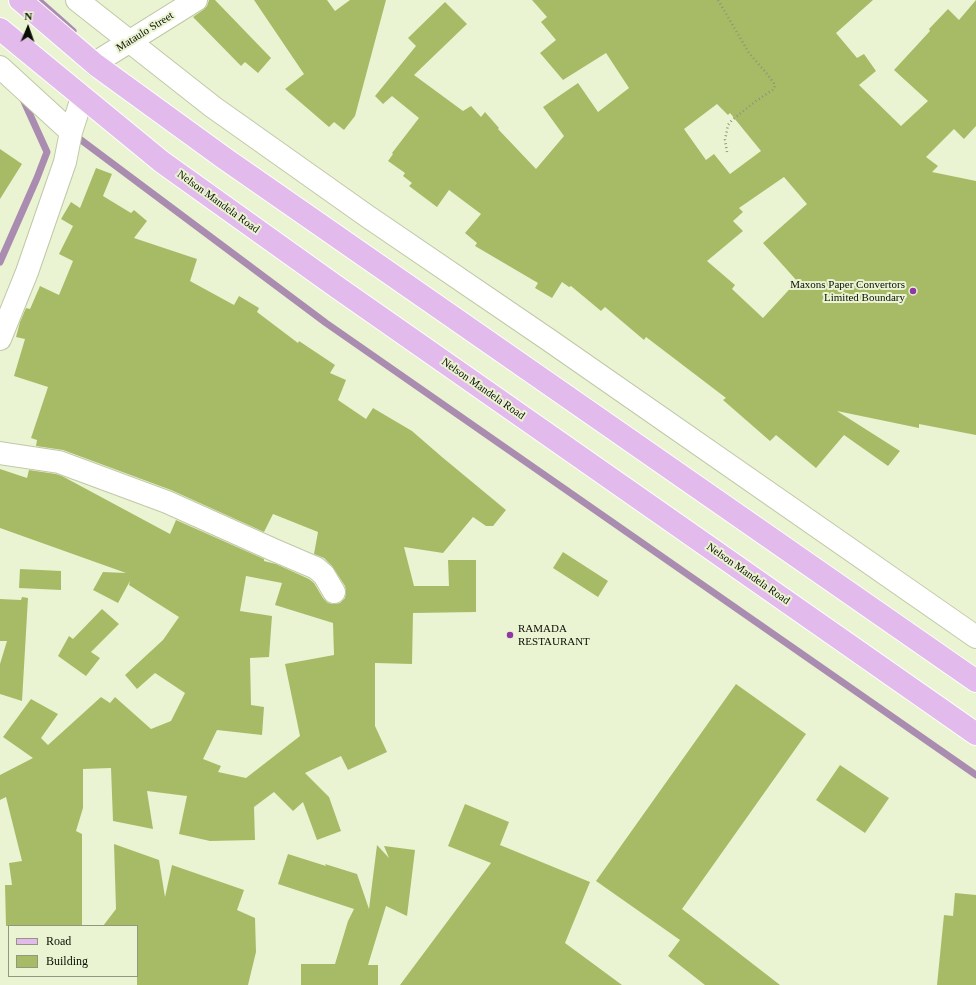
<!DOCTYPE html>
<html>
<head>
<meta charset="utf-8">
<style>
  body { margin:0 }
  #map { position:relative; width:976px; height:985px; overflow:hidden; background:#ebf4d2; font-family:Georgia,serif }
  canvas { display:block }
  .legend { position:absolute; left:8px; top:925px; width:130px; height:52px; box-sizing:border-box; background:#ebf4d2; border:1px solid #91987f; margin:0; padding:5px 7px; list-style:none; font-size:12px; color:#0a0d03 }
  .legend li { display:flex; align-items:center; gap:8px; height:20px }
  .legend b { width:20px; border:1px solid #91987f }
  .north { position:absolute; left:8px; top:8px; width:40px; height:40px; -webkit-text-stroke:3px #ebf4d2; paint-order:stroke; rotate:2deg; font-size:11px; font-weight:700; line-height:16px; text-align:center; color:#0a0d03 }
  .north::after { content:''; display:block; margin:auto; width:14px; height:18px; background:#0a0d03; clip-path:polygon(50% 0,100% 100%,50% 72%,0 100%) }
</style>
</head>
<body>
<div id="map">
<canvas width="976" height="985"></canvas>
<ul class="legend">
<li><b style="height:5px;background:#e2baec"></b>Road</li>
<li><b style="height:11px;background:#a7bb67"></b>Building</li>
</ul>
<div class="north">N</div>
</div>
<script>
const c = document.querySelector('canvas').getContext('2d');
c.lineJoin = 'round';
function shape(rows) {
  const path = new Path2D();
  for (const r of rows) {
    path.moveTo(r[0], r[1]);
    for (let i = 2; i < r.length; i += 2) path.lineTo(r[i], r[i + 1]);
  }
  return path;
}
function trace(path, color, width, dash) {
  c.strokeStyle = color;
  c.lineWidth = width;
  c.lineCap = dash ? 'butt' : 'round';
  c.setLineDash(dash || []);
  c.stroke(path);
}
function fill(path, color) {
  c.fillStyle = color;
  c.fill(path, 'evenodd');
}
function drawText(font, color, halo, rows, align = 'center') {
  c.font = font + ' Georgia,serif';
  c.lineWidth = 4;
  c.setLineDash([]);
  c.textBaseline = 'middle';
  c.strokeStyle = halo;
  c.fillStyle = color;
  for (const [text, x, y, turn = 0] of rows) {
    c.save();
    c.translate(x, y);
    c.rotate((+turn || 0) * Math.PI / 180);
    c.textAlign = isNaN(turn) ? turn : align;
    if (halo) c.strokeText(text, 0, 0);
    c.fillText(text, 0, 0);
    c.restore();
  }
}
const stream = shape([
  [38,0,73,31],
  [73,134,326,323,976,775],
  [0,262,37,178,47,152,22,97]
]);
const building = shape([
  [209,0,215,0,271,58,258,73,245,62,241,66,193,17,203,10,207,6],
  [254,0,327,0,335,11,350,0,386,0,355,116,344,130,334,122,329,127,285,89,304,74],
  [532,0,873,0,836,33,857,58,864,54,876,71,859,85,901,126,928,101,894,70,930,31,929,29,948,9,959,20,976,0,976,126,964,139,954,129,926,157,938,166,932,172,976,181,976,435,919,424,919,428,837,411,900,451,888,466,844,435,816,468,776,435,770,441,723,400,726,398,646,337,644,340,605,307,601,311,571,286,569,287,562,282,552,298,535,288,538,283,475,246,477,243,465,233,481,214,449,190,437,207,409,186,412,183,403,176,405,173,388,161,393,154,392,153,419,118,392,96,383,104,375,96,416,46,408,38,445,2,467,24,414,75,463,111,471,106,481,117,485,112,499,128,498,129,536,169,564,136,543,107,578,83,598,112,629,88,606,53,563,80,540,53,556,40,541,22,547,17],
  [717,104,728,115,730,113,761,151,730,174,714,154,706,160,684,129],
  [784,177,807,204,763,243,797,281,763,318,732,289,735,285,707,261,743,231,733,221,743,212,739,208],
  [0,149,22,164,0,199],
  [96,168,112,174,103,196,131,213,134,210,147,221,134,238,197,259,190,281,234,305,239,296,259,308,257,312,298,343,299,341,335,365,330,373,346,380,338,400,366,419,373,408,412,431,442,457,506,510,493,526,486,526,473,517,443,553,404,547,414,586,449,586,448,560,476,560,476,612,413,613,412,664,375,663,375,726,387,752,348,770,341,756,305,773,329,797,341,831,317,840,303,802,293,811,274,792,254,807,255,840,210,841,179,834,187,796,147,791,153,829,113,821,111,768,83,769,83,808,76,831,82,834,82,926,6,926,5,885,12,885,9,863,22,861,6,797,0,800,0,775,33,758,3,737,31,699,58,714,41,738,48,745,101,697,110,703,115,697,151,729,171,721,185,693,155,673,137,689,125,675,163,640,179,617,129,585,130,581,118,603,93,590,103,572,126,573,0,528,0,469,27,478,29,470,56,474,62,476,170,534,176,520,264,559,264,561,276,564,309,579,314,583,323,598,328,603,334,604,340,603,345,598,346,592,345,586,332,566,324,558,314,554,318,532,273,514,264,532,171,490,63,450,36,446,37,440,31,438,48,387,14,376,25,339,16,337,20,322,26,308,30,309,40,286,59,295,73,261,59,254,73,226,61,219,71,202,80,208],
  [246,576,282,583,275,605,333,623,334,655,285,664,300,736,246,778,218,772,221,766,203,759,217,730,262,735,264,707,251,705,250,658,269,657,272,616,240,611],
  [563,552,608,581,598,597,553,568],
  [20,569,61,571,61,590,19,588],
  [22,597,28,598,22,701,0,694,0,664,7,641,0,641,0,599,21,600],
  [102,609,119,624,91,652,100,658,86,676,58,656,69,636,73,639],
  [736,684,806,734,682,909,780,985,705,985,668,956,680,940,596,881],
  [840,765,889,798,865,833,816,800],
  [465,804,509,822,500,845,590,882,565,943,622,985,400,985,491,863,448,846],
  [114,844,159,860,165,897,172,865,244,890,237,910,255,918,256,952,248,985,137,985,137,926,103,926,116,909],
  [377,845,389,858,384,846,415,850,407,916,386,906,368,965,378,965,378,985,301,985,301,964,335,964,348,921,354,909,278,884,288,854,326,866,325,864,357,874,369,909],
  [955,893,976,895,976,985,937,985,944,915,953,916]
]);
const path = shape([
  [718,0,749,53,768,75,775,85,774,89,756,101,732,120,728,125,725,140,727,152]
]);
const minor = shape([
  [77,0,213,107,367,216,549,340,976,637],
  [96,65,103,58,196,0],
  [0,67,71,132],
  [0,339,27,272,65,162,71,132,82,98],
  [0,453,59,462,167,502,274,550,316,568,324,575,334,592]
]);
const major = shape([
  [20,0,96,65,224,158,976,681],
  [0,29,162,162,334,285,976,734]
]);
const markers = [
  [913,291,4,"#8f38a5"],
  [510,635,4,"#8f38a5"]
];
const streetNames = [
  ["Mataulo Street",145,32,-32],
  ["Nelson Mandela Road",218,202,36],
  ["Nelson Mandela Road",483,389,35],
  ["Nelson Mandela Road",748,574,35]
];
const poiNames = [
  ["Maxons Paper Convertors",905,285],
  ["Limited Boundary",905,298],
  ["RAMADA",518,629,"left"],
  ["RESTAURANT",518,642,"left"]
];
trace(stream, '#aa8cb1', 7);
fill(building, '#a7bb67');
trace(minor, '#bfc8a7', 24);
trace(major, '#fff', 24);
trace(path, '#8c937b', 2.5, [1, 3]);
trace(minor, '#fff', 22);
trace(major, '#e2baec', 22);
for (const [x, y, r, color] of markers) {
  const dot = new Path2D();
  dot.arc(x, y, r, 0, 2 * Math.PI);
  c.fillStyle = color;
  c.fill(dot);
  trace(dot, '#ebf4d2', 1.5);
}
drawText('11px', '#0a0d03', '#ebf4d2', streetNames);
drawText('11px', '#0a0d03', '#ebf4d2', poiNames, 'right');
</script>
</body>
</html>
